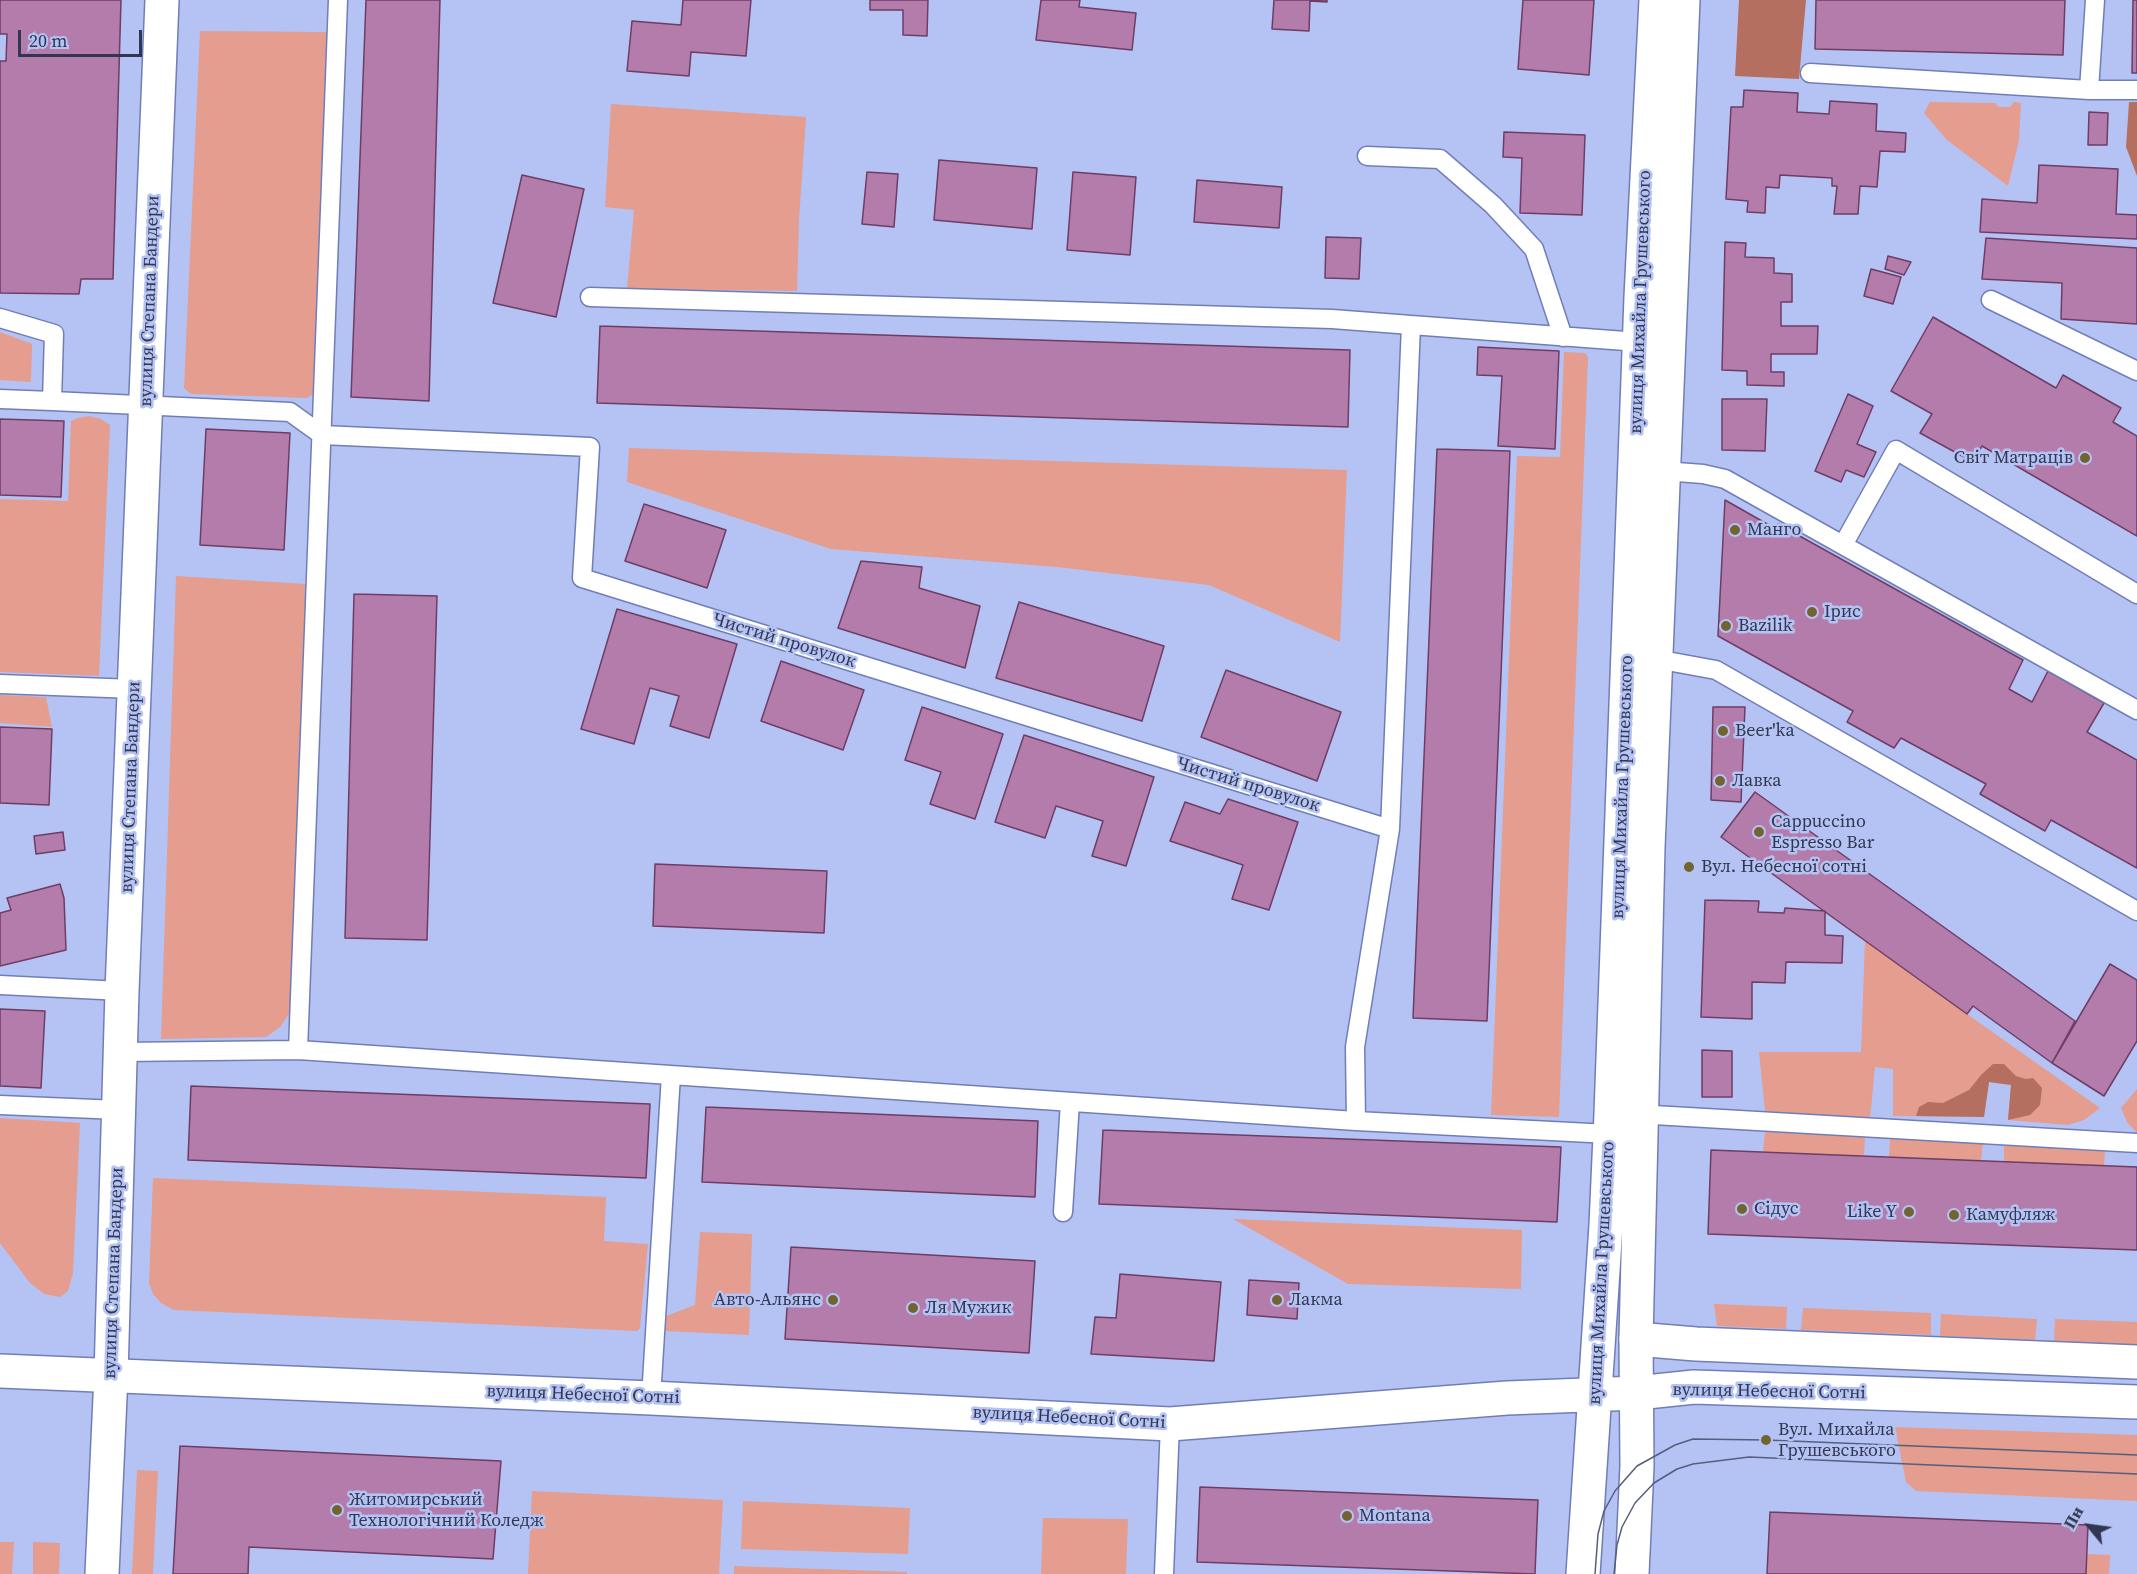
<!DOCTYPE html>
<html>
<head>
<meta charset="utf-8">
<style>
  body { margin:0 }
  #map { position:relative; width:2137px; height:1574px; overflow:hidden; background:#b5c3f4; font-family:"Source Serif 4",serif }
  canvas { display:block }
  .north { position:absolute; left:2059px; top:1496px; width:60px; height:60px; -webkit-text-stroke:4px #b5c3f4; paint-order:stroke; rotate:299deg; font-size:16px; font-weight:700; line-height:24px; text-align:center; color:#313750 }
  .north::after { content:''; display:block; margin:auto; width:21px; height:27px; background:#313750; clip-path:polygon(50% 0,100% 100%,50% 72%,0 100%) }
  .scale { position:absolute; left:18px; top:30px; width:124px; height:27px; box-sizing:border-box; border:3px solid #313750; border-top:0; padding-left:8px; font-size:18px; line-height:21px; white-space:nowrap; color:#313750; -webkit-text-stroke:4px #b5c3f4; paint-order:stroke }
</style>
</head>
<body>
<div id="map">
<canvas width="2137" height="1574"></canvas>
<div class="north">Пн</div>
<div class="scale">20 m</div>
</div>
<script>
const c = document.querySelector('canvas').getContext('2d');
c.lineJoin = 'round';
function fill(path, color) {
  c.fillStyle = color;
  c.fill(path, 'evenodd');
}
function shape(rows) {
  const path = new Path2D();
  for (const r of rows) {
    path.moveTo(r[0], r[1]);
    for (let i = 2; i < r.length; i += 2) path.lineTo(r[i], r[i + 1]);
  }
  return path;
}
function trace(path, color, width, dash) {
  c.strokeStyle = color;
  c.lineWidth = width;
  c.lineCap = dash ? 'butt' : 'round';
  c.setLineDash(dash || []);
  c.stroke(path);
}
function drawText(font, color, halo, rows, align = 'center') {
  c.font = font + ' "Source Serif 4",serif';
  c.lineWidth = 5;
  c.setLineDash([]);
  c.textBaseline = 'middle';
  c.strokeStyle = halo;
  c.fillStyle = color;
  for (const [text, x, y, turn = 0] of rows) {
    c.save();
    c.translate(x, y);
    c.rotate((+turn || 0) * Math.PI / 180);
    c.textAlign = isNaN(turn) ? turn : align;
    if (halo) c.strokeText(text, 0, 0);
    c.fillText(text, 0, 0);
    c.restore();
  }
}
const green = shape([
  [200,31,328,32,316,386,313,394,307,398,191,394,184,388],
  [1930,102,1995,103,1999,107,2010,107,2014,102,2021,103,2019,140,2008,186,1947,140,1924,113],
  [611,104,806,117,799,220,797,291,627,289,634,210,605,207],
  [0,332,32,344,31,382,0,380],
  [1564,352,1585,353,1588,357,1559,1117,1491,1115,1517,456,1560,457],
  [90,416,101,419,110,425,99,676,0,672,0,499,68,501,71,421,78,418],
  [629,448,1347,470,1340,642,1209,585,1057,567,831,549,627,482],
  [176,576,306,584,292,1000,289,1014,280,1027,266,1037,161,1039],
  [0,695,46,697,52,727,0,723],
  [1865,940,1967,1014,2100,1108,2084,1120,2068,1125,2008,1120,2011,1085,1989,1082,1984,1117,1893,1116,1893,1069,1875,1067,1870,1119,1765,1111,1759,1052,1861,1052],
  [2137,1089,2137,1133,2127,1122,2121,1108],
  [0,1118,80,1123,73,1273,68,1291,60,1297,44,1294,30,1283,0,1243],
  [1765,1132,1865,1136,1864,1157,1763,1152],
  [1890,1139,1983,1142,1981,1161,1889,1157],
  [2004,1145,2105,1149,2104,1166,2004,1162],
  [153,1178,606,1197,604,1241,648,1244,640,1328,637,1331,174,1310,161,1303,153,1294,149,1283],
  [1233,1219,1522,1230,1521,1289,1348,1284],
  [700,1232,752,1234,749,1335,665,1331,666,1316,695,1305],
  [1714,1304,1787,1307,1786,1329,1717,1326],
  [1803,1308,1931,1313,1931,1335,1801,1330],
  [1941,1314,2037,1319,2035,1340,1940,1336],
  [2055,1319,2137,1322,2137,1345,2054,1342],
  [1895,1427,2137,1435,2137,1501,1916,1491,1906,1482],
  [137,1470,158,1471,153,1574,132,1574],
  [532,1491,723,1500,719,1574,528,1574],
  [743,1501,910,1508,908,1554,741,1549],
  [1043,1518,1128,1519,1126,1574,1041,1574],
  [0,1542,14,1542,12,1574,0,1574],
  [33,1542,60,1543,59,1574,33,1574],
  [2087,1554,2110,1555,2109,1574,2086,1574],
  [734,1566,907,1572,907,1574,734,1574]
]);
const forest = shape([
  [1739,0,1806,0,1799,79,1735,76],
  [2129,102,2137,102,2137,176,2126,147],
  [1993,1064,2004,1064,2016,1076,2026,1079,2033,1078,2042,1088,2040,1105,2030,1115,2008,1120,2011,1085,1989,1082,1984,1117,1916,1116,1919,1107,1928,1102,1943,1103,1969,1090,1981,1075]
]);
const building = shape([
  [0,0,121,0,113,279,81,279,79,294,0,293,0,61,6,61,7,34,0,34,0,0],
  [366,0,440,0,429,401,351,397,366,0],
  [683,0,751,0,746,56,691,52,689,76,627,71,632,21,681,25,683,0],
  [870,0,928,0,927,36,903,35,903,10,870,10,870,0],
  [1041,0,1080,0,1079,7,1136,13,1132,50,1036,40,1041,0],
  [1274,0,1327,0,1327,2,1310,1,1309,31,1272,29,1274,0],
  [1523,0,1594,0,1589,75,1518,69,1523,0],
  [1816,0,2065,0,2063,55,1815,49,1816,0],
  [2133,0,2137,0,2137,73,2132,73,2133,0],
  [1744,90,1798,93,1797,112,1829,114,1830,101,1877,104,1876,131,1906,133,1905,152,1880,151,1877,187,1860,186,1858,214,1834,214,1837,186,1832,186,1832,178,1780,175,1779,188,1766,187,1765,213,1747,212,1748,201,1726,199,1731,107,1743,107,1744,90],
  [2089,112,2108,113,2107,145,2088,145,2089,112],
  [1504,132,1585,135,1582,215,1520,213,1522,158,1503,157,1504,132],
  [939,160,1037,168,1032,229,934,220,939,160],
  [2039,165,2118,169,2116,214,2137,215,2137,239,1980,232,1982,199,2037,203,2039,165],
  [867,172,898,174,894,227,862,224,867,172],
  [1073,172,1136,177,1130,255,1067,250,1073,172],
  [522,175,584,189,556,317,493,303,522,175],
  [1197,180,1282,187,1279,228,1194,222,1197,180],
  [1326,237,1361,238,1359,279,1325,278,1326,237],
  [1986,238,2137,248,2137,324,2061,319,2062,283,1982,279,1986,238],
  [1725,242,1746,243,1745,257,1774,258,1774,273,1792,274,1792,302,1781,302,1781,326,1818,326,1817,354,1771,354,1771,372,1784,372,1784,386,1747,385,1747,371,1722,370,1725,242],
  [1888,256,1911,262,1904,275,1885,269,1888,256],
  [1871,269,1901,277,1893,304,1864,296,1871,269],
  [1933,317,2056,388,2063,375,2121,408,2113,422,2137,436,2137,536,1982,446,1973,462,1920,433,1932,414,1891,391,1933,317],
  [600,326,1350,350,1348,427,597,403,600,326],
  [1478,347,1559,351,1555,449,1498,446,1502,376,1477,375,1478,347],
  [1848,394,1873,406,1857,444,1876,452,1864,477,1846,470,1841,482,1815,471,1848,394],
  [1722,399,1767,399,1765,451,1722,450,1722,399],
  [0,419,64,421,61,497,0,495,0,419],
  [206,429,290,433,284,550,200,545,206,429],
  [1437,449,1510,451,1487,1021,1413,1018,1437,449],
  [1725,500,1776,529,1778,524,2023,660,2009,689,2032,702,2048,671,2104,703,2087,732,2137,760,2137,868,2051,820,2045,831,1980,794,1986,784,1901,738,1894,748,1847,722,1853,711,1718,636,1725,500],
  [644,504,726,530,707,588,625,561,644,504],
  [861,561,922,567,919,588,980,606,965,668,838,628,861,561],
  [354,594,437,596,427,940,345,938,354,594],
  [1019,602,1164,646,1142,721,996,678,1019,602],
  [617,609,737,644,709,738,670,726,679,696,650,688,634,744,581,729,617,609],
  [781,661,864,690,843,750,761,721,781,661],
  [1226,670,1341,712,1317,781,1201,737,1226,670],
  [922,707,1003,734,975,819,930,804,941,772,905,760,922,707],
  [1713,707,1745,707,1741,802,1711,800,1713,707],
  [0,727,52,729,49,805,0,803,0,727],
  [1024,735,1154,777,1126,866,1092,856,1103,821,1056,806,1045,838,995,822,1024,735],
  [1755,792,2075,1021,2052,1063,1973,1006,1967,1014,1721,837,1755,792],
  [1228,799,1298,822,1269,910,1232,899,1243,865,1170,841,1185,802,1220,814,1228,799],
  [63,832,65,850,36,854,34,836,63,832],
  [655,864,827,871,824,933,653,926,655,864],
  [60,884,64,898,66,950,0,966,0,913,11,910,7,898,60,884],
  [1705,900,1759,901,1758,912,1784,913,1785,908,1825,911,1825,935,1843,936,1842,963,1786,962,1785,983,1752,982,1752,1019,1701,1017,1705,900],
  [2110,964,2137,980,2137,1041,2104,1096,2052,1063,2110,964],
  [0,1009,45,1011,41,1088,0,1086,0,1009],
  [1702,1050,1732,1051,1732,1097,1702,1097,1702,1050],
  [191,1086,650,1104,646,1178,188,1160,191,1086],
  [706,1107,1038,1121,1035,1197,702,1182,706,1107],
  [1103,1130,1561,1147,1557,1222,1099,1204,1103,1130],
  [1711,1150,2137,1167,2137,1250,1708,1234,1711,1150],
  [791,1247,1035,1261,1029,1353,785,1339,791,1247],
  [1120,1274,1221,1282,1214,1361,1091,1354,1095,1317,1116,1318,1120,1274],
  [1249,1280,1299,1283,1297,1319,1247,1315,1249,1280],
  [180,1446,501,1461,493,1559,249,1547,248,1574,173,1574,180,1446],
  [1200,1487,1538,1500,1535,1574,1197,1562,1200,1487],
  [1770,1512,2088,1525,2086,1574,1767,1574,1770,1512]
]);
const lane = shape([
  [1810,73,2089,90,2095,0],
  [2089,90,2137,90],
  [1367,156,1440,159,1493,205,1534,249,1563,337],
  [590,297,1332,319,1411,325],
  [1991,300,2137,371],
  [0,318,54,334,52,401,290,412,322,435,590,447,582,578,1390,829,1355,1047,1356,1121,1610,1134],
  [0,399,52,401],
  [1663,471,1703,474,1725,479,2137,710],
  [1843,545,1896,450,2137,594],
  [1656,659,1716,670,2137,911],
  [0,684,135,689],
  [1390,829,1411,325,1639,342],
  [0,985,122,991],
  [298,1050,338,0],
  [121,1052,298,1050,1356,1121],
  [0,1105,119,1110],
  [1636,1114,2137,1143],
  [1063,1212,1070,1102],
  [651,1398,671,1075],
  [1164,1574,1170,1424]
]);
const street = shape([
  [1636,1339,1696,1344,2137,1362],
  [102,1574,111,1375,122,991,162,0]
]);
const secondary = shape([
  [0,1371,651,1398,1170,1424,1507,1398,1637,1393,1694,1387,2137,1402],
  [1583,1574,1606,1225,1611,1113,1641,297,1656,0],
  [1632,1574,1637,1466,1636,1339,1648,847,1683,0]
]);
const tram = shape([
  [1595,1574,1598,1534,1604,1511,1615,1491,1637,1466,1675,1445,1693,1439,1766,1440,2137,1455],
  [1614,1574,1617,1545,1622,1527,1635,1503,1654,1483,1677,1469,1693,1464,1749,1457,2137,1474]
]);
const markers = [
  [2085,458,6,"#736331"],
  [1735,530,6,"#736331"],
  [1812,612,6,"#736331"],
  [1726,626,6,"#736331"],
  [1723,731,6,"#736331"],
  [1720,781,6,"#736331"],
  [1759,832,6,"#736331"],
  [1689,867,6,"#736331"],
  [1742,1209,6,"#736331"],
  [1909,1212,6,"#736331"],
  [1954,1215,6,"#736331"],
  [833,1300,6,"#736331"],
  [1277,1300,6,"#736331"],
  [913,1308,6,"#736331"],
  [1766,1440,6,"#736331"],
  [337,1510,6,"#736331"],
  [1347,1516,6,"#736331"]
];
const streetNames = [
  ["вулиця Степана Бандери",150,301,-88],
  ["вулиця Михайла Грушевського",1641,302,-88],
  ["Чистий провулок",784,641,17],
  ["Чистий провулок",1248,785,17],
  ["вулиця Степана Бандери",131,787,-88],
  ["вулиця Михайла Грушевського",1623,787,-88],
  ["вулиця Степана Бандери",114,1273,-88],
  ["вулиця Михайла Грушевського",1602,1273,-87],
  ["вулиця Небесної Сотні",1769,1392,1],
  ["вулиця Небесної Сотні",583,1395,2],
  ["вулиця Небесної Сотні",1069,1418,3]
];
const poiNames = [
  ["Світ Матраців",2073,458,"right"],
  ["Манго",1747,530],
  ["Ірис",1824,612],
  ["Bazilik",1738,626],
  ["Beer'ka",1735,731],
  ["Лавка",1732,781],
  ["Cappuccino",1771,822],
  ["Espresso Bar",1771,843],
  ["Вул. Небесної сотні",1701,867],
  ["Сідус",1754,1209],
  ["Like Y",1897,1212,"right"],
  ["Камуфляж",1966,1215],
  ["Авто-Альянс",821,1300,"right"],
  ["Лакма",1289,1300],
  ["Ля Мужик",925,1308],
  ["Вул. Михайла",1778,1430],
  ["Грушевського",1778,1451],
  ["Житомирський",349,1500],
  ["Технологічний Коледж",349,1521],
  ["Montana",1359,1516]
];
fill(green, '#e49d8e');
fill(forest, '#b56f60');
fill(building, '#b47cab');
trace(building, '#6d3d66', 1.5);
trace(lane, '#707eb8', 21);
trace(street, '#707eb8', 36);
trace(secondary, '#707eb8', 36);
trace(lane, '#fff', 18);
trace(street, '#fff', 33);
trace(secondary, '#fff', 33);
trace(tram, '#555e7d', 1.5);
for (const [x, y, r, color] of markers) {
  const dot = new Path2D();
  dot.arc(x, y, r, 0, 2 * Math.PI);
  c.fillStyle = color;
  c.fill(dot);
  trace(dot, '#b5c3f4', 2);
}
drawText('18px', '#313750', '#b5c3f4', streetNames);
drawText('18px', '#313750', '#b5c3f4', poiNames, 'left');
</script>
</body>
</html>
